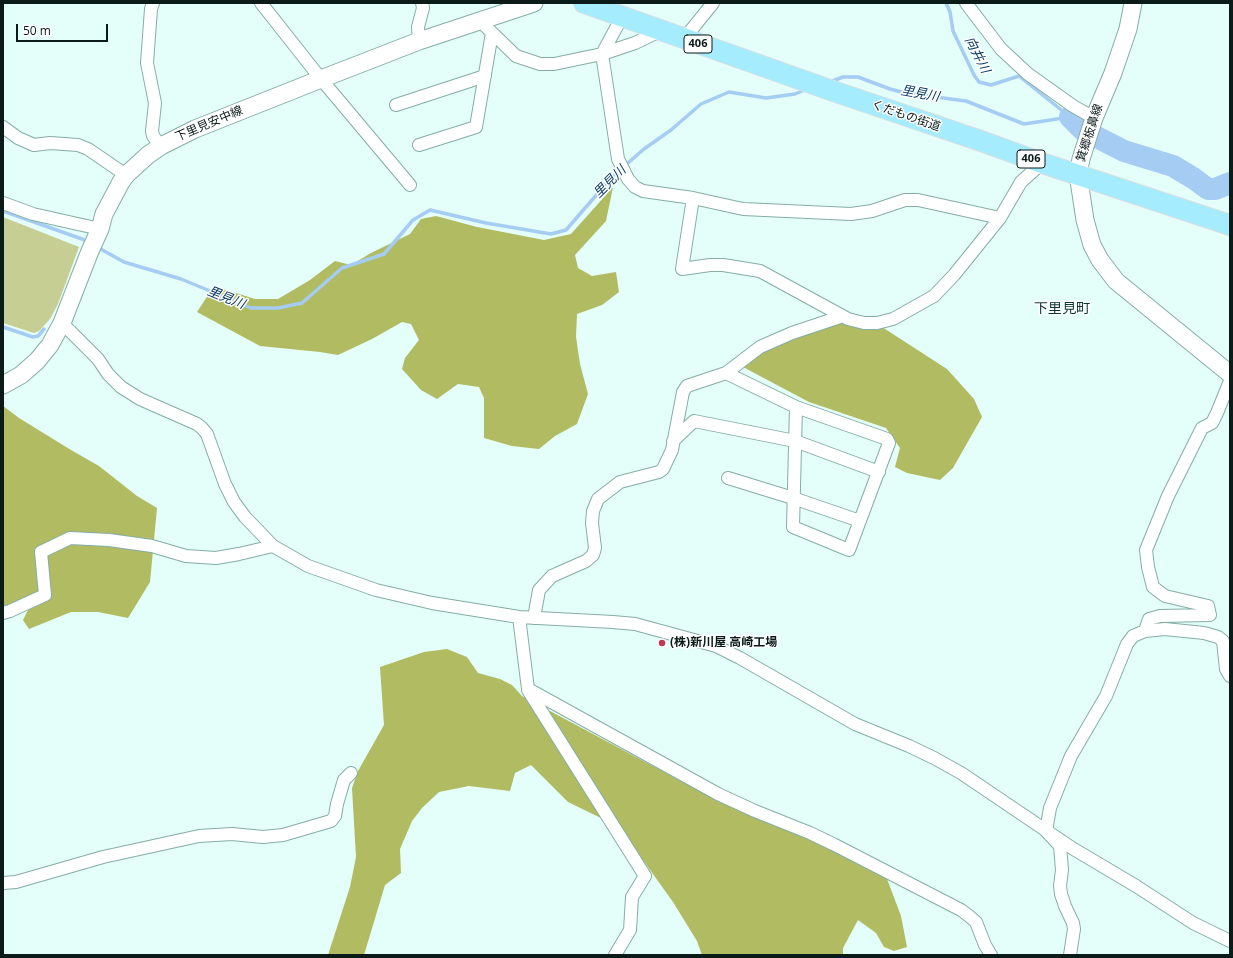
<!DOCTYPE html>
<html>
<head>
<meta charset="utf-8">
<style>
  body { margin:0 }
  #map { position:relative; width:1233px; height:958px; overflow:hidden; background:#e4fef9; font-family:"Open Sans",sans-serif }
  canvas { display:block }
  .frame { position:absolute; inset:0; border:4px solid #0a1b18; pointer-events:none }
  .scale { position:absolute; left:16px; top:24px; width:92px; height:18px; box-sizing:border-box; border:2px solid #0a1b18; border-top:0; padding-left:5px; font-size:12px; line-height:14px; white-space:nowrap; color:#0a1b18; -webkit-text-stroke:3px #fff; paint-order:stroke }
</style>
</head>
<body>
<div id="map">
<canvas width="1233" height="958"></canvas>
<div class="frame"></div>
<div class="scale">50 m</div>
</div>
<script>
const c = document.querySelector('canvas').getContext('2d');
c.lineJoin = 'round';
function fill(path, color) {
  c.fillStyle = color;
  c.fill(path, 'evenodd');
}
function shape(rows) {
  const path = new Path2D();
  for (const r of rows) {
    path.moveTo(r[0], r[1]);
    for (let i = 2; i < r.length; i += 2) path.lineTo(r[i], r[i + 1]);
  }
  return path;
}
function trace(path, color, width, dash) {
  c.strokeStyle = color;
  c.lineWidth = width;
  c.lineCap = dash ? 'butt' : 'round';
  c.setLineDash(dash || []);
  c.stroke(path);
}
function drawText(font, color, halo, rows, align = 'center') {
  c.font = font + ' "Open Sans","Noto Sans JP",sans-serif';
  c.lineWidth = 3;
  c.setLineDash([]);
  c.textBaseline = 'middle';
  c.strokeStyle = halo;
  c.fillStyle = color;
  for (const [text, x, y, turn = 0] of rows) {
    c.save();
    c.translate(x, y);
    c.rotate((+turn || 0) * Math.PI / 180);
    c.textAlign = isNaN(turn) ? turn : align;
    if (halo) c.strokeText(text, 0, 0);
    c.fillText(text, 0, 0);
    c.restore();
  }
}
const green = shape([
  [3,217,79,247,58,304,50,319,39,331,34,333,3,323]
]);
const forest = shape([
  [613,187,606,221,575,255,578,268,592,276,616,272,619,292,602,305,577,314,576,337,580,364,588,394,577,424,555,436,539,449,512,446,484,438,484,398,479,387,458,384,437,399,421,390,402,369,405,358,419,340,411,324,402,322,372,339,338,355,320,352,260,346,197,312,214,286,255,299,278,299,310,280,335,261,351,265,371,253,410,234,421,219,436,216,477,227,544,240,571,234],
  [842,323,882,327,947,369,974,399,982,417,953,468,940,480,907,473,895,467,900,448,886,428,809,402,743,367,764,348],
  [3,406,19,418,71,450,99,466,137,496,157,508,150,582,128,618,98,612,71,612,29,629,23,620,33,600,3,612],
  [447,649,467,657,478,673,500,679,512,685,522,696,707,795,811,836,887,879,901,916,907,947,894,951,884,947,876,933,858,920,843,948,843,955,702,955,697,941,673,902,635,849,603,819,568,802,531,765,515,773,510,791,469,786,439,792,422,808,412,821,400,849,401,873,385,885,364,955,328,955,350,887,356,857,352,788,358,771,384,725,380,667,424,652]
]);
const stream = shape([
  [946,3,950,12,953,31,974,75,979,82,991,85,1019,76,1070,117],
  [830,82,843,77,858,77,890,89,905,93,966,101,1024,124,1070,117],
  [3,211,82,239,88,242],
  [97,247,124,262,181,279,251,308,278,308,302,303,342,268,384,254,413,220,430,210,486,223,551,234,566,230,612,177,644,149,671,130,701,104,729,92,766,98,795,94,807,89],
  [3,327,33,337,38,336,44,329]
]);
const river = shape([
  [1070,117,1083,130,1124,151,1173,166,1193,178,1208,189,1215,189,1230,183]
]);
const minor = shape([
  [153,3,151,9,147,63,155,103,152,131,153,136,161,146],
  [261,3,321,79,410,185],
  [966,3,1001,49,1028,74,1073,106,1094,118],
  [622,17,602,54,618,159,628,179,635,187,643,191,693,198,743,209,851,214,872,211,905,200,918,200,1000,218],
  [480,21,516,56,540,64,554,64,602,54,635,43,660,31],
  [684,39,713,3],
  [419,41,418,27,423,8,422,3],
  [396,105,485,76],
  [3,127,18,138,34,145,50,143,78,145,88,149,126,175],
  [419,145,476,127,492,33],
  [693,198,682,269,710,265,723,265,760,271,848,319,864,323,877,323,893,319,934,296,954,275,1000,218,1021,182,1042,163],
  [3,203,33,214,100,229],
  [62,323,98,359,108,374,121,387,140,399,197,424,202,428,207,434,225,484,234,502,245,517,273,546,308,566,376,590,432,603,519,617,613,622,635,624,716,646,740,658,855,724,909,746,934,758,961,773,1072,848,1136,886,1193,923,1230,941],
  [726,373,796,407,887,439,889,443,849,550,793,527,796,407],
  [673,441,694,421,795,441,879,472],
  [728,478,793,498,860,521],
  [3,613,10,611,45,595,41,552,70,538,109,540,152,546,186,556,216,558,239,554,273,546],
  [519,617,528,689,718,794,755,811,810,833,833,844,961,910,969,916,976,922,985,945,991,955],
  [534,618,539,590,552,576,586,561,593,555,595,548,592,523,593,511,598,499,620,482,659,472,663,469,672,450,683,392,687,386,726,373,760,347,792,333,843,316],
  [1145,631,1149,619,1160,616,1210,615,1208,606,1165,596,1153,587,1148,567,1146,550,1168,496,1202,428,1212,423,1217,413,1230,381],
  [528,690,645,876,632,897,630,930,615,955],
  [3,883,16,882,103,857,199,836,232,834,263,837,283,835,331,821,335,816,337,804,344,780,351,773],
  [1070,955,1074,929,1073,923,1065,906,1061,894,1060,886,1062,870,1060,846,1046,831,1050,808,1071,756,1106,696,1127,644,1133,636,1145,631,1165,629,1204,633,1218,637,1223,641,1226,669,1230,676]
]);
const secondary = shape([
  [1133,3,1128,29,1113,73,1094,118,1081,159,1078,174,1085,220,1092,245,1100,260,1116,281,1230,374],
  [3,385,21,375,37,361,50,345,62,323,90,251,100,229,104,214,113,197,121,182,126,175,148,155,161,146,195,129,321,79,419,41,534,3]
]);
const trunk = shape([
  [584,3,833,91,981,141,1042,163,1230,225]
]);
const markers = [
  [662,643,4,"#c63654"]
];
const shields = [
  [698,44,28],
  [1031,159,28]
];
const shieldNames = [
  ["406",698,44],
  ["406",1031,159]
];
const streetNames = [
  ["くだもの街道",906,116,19],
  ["下里見安中線",209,124,-23],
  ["箕郷板鼻線",1090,133,-72]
];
const poiNames = [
  ["(株)新川屋 高崎工場",670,643]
];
const waterNames = [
  ["向井川",977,55,63],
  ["里見川",920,94,10],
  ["里見川",610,182,-45],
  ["里見川",226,298,22]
];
const quarterNames = [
  ["下里見町",1062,309]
];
fill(green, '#c6ce93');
fill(forest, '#b1bb61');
trace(stream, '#a5ccf3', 3.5);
trace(river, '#a5ccf3', 22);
trace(minor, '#84aea6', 14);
trace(secondary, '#84aea6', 19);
trace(trunk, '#dddfdf', 22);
trace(minor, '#fff', 12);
trace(secondary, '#fff', 17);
trace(trunk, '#a4ecfe', 20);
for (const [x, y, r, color] of markers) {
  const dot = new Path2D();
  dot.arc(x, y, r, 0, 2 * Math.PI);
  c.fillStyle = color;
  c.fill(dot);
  trace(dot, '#fff', 1.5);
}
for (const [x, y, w] of shields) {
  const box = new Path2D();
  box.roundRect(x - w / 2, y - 9, w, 18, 3);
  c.fillStyle = '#fff';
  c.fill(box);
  trace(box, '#0a1b18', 1);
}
drawText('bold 11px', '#0a1b18', null, shieldNames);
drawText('12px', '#0a1b18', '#fff', streetNames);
drawText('bold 12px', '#0a1b18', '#fff', poiNames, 'left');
drawText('italic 13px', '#073962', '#fff', waterNames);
drawText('14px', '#0c3630', '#fff', quarterNames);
</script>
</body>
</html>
